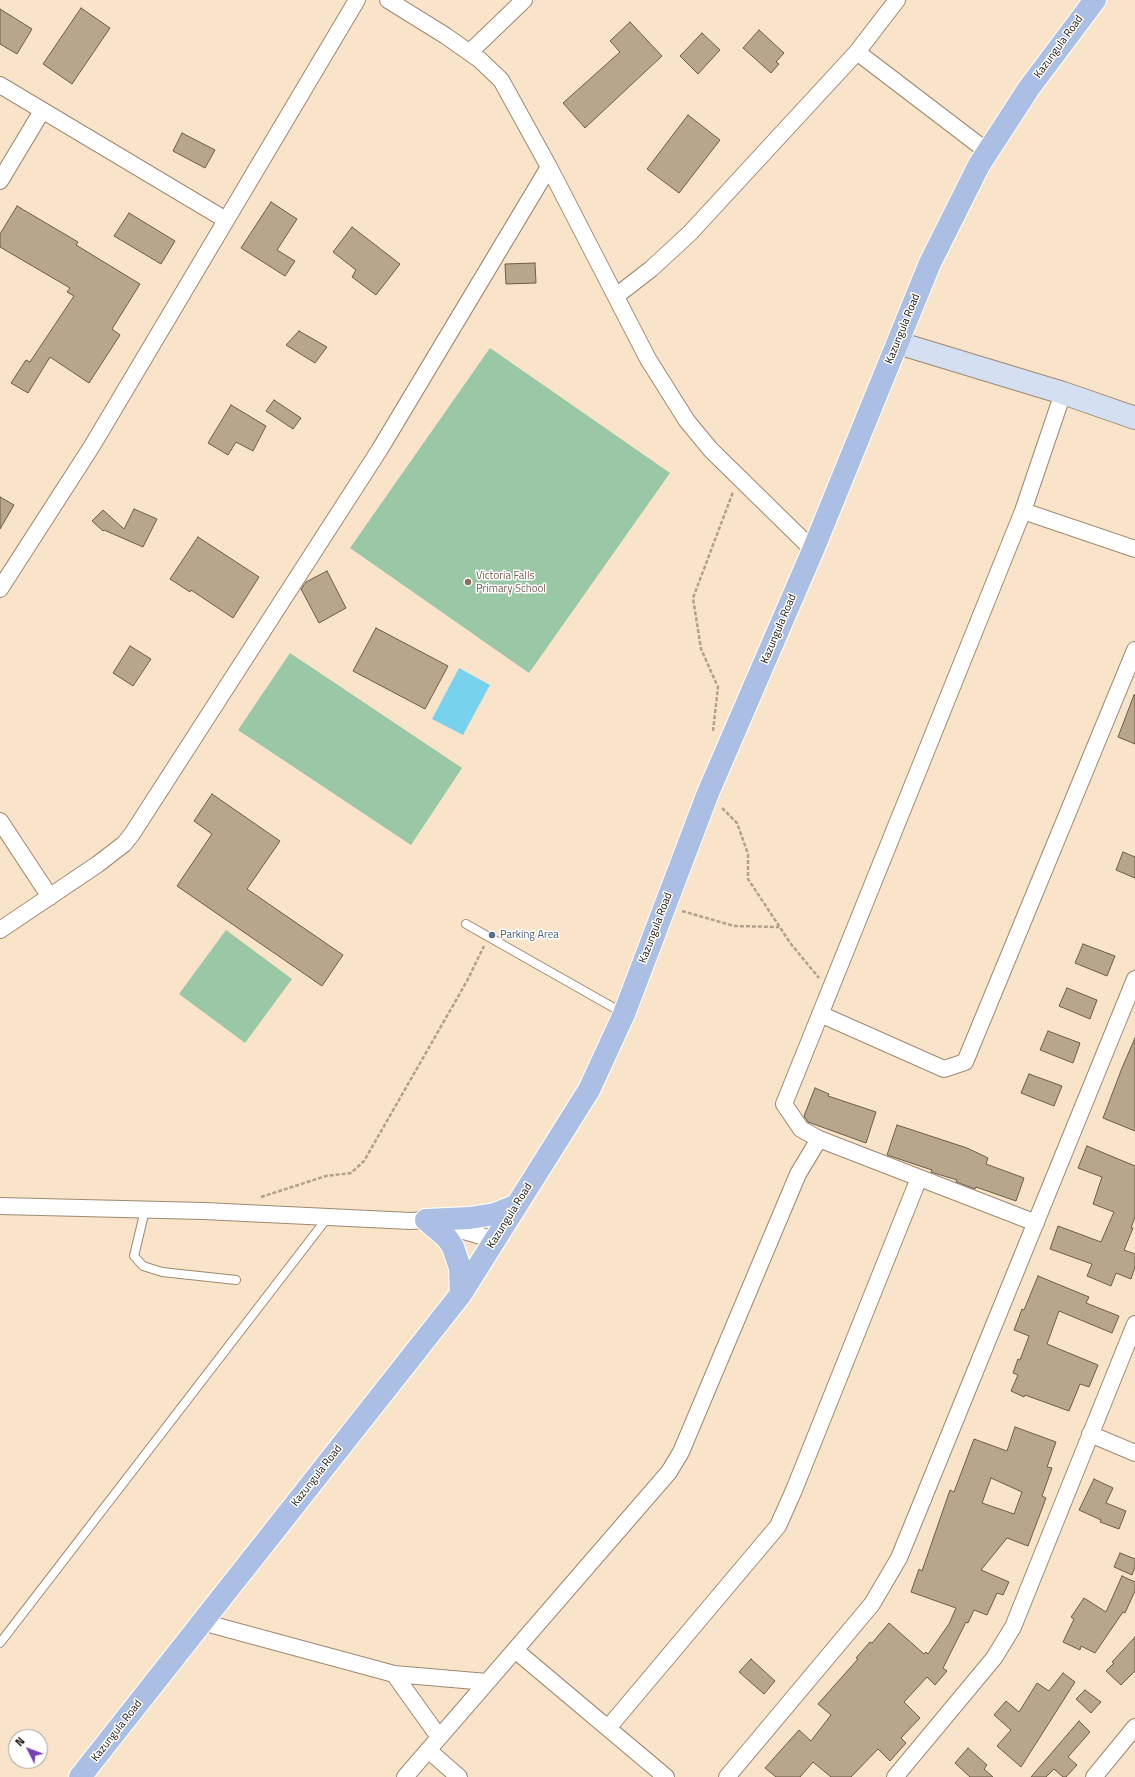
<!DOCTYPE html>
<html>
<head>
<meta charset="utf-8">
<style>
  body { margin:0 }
  #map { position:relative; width:1135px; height:1777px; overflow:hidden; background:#f9e4c9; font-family:"Titillium Web",sans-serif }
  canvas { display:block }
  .north { position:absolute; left:8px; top:1729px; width:40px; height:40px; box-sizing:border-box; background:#fff; border:1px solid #a3a09c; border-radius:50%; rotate:312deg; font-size:11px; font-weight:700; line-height:16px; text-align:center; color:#181108 }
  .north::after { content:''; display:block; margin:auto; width:14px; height:18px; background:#7640b7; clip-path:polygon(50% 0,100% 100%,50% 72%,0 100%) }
</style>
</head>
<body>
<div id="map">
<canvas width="1135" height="1777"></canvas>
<div class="north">N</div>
</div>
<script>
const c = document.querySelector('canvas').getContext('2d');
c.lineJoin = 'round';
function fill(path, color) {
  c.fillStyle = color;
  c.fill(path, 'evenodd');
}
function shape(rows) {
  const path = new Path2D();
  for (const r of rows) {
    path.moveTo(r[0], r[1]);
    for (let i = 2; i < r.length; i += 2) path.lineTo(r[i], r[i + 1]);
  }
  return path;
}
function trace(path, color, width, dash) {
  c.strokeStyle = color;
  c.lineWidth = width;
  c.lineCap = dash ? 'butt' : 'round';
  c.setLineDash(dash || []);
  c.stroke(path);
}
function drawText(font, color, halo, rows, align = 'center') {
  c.font = font + ' "Titillium Web",sans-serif';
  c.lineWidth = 3;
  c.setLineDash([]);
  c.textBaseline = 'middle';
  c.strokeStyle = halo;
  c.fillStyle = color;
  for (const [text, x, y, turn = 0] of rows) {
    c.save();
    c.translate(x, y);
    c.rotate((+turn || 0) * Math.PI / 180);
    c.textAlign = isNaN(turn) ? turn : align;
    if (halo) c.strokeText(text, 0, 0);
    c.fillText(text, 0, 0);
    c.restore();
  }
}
const green = shape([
  [490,348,670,473,529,673,350,548],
  [290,653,462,768,411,845,238,730],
  [226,930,292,979,245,1043,179,994]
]);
const water = shape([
  [459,668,490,685,463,735,432,719]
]);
const building = shape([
  [81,8,110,28,72,84,43,64,81,8],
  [0,9,32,29,17,54,0,44,0,9],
  [630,22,662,56,585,128,563,103,620,52,610,41,630,22],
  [759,30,784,53,776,62,779,64,771,73,743,48,759,30],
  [702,33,720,50,698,74,680,56,702,33],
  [688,115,720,140,679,193,647,169,688,115],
  [182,133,215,150,205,168,173,151,182,133],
  [271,202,297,219,277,250,295,261,285,276,241,248,271,202],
  [17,206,78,242,76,245,140,284,112,329,120,335,89,383,50,357,28,393,11,383,26,360,30,362,74,296,67,292,70,288,0,247,0,234,17,206],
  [129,213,175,241,161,264,114,236,129,213],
  [352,227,400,264,376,295,352,277,356,270,333,252,352,227],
  [535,263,536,283,506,284,505,264,535,263],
  [299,331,327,347,315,363,286,345,299,331],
  [274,400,301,418,293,429,266,411,274,400],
  [231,405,266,426,253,451,236,442,228,455,208,443,231,405],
  [0,497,14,505,0,529,0,497],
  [134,509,157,519,143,547,104,530,103,531,92,521,103,510,124,529,134,509],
  [198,537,259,577,233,618,191,590,190,592,170,579,198,537],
  [327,571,346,608,319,623,301,589,306,582,327,571],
  [376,628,448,666,425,709,353,671,376,628],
  [130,646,151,659,133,686,113,673,130,646],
  [1134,695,1135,695,1135,744,1118,737,1134,695],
  [212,794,280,841,247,889,343,955,322,986,177,886,212,834,194,821,212,794],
  [1123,852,1135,857,1135,878,1116,870,1123,852],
  [1083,944,1115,956,1107,976,1075,963,1083,944],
  [1067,988,1097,1000,1090,1019,1059,1006,1067,988],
  [1048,1031,1080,1043,1073,1063,1040,1050,1048,1031],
  [1135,1038,1135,1131,1103,1118,1122,1068,1135,1038],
  [1029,1074,1062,1086,1054,1106,1021,1093,1029,1074],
  [815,1088,829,1094,828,1096,876,1112,866,1143,808,1122,804,1116,815,1088],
  [897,1125,967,1148,988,1158,986,1164,1024,1178,1016,1201,976,1187,975,1189,956,1182,957,1180,931,1172,932,1170,887,1155,897,1125],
  [1087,1146,1135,1166,1135,1217,1131,1228,1133,1228,1124,1250,1135,1254,1135,1267,1131,1279,1116,1273,1111,1286,1087,1276,1092,1264,1050,1249,1058,1226,1101,1242,1114,1212,1093,1204,1102,1177,1078,1168,1087,1146],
  [1038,1276,1089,1297,1086,1303,1119,1316,1112,1333,1059,1311,1047,1344,1098,1365,1089,1387,1080,1384,1069,1411,1025,1395,1024,1397,1011,1391,1018,1375,1013,1373,1018,1359,1020,1360,1029,1336,1014,1330,1022,1309,1024,1310,1038,1276],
  [1015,1427,1056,1442,1047,1467,1052,1468,1042,1496,1046,1498,1028,1546,1007,1538,981,1570,1009,1582,1003,1595,997,1593,987,1615,974,1610,968,1623,966,1622,943,1668,947,1671,935,1685,927,1677,904,1702,920,1718,901,1738,906,1743,890,1761,878,1749,851,1777,831,1777,813,1762,800,1777,776,1777,765,1768,799,1730,811,1741,831,1715,818,1704,858,1659,856,1658,870,1642,872,1643,889,1623,924,1654,926,1652,928,1654,949,1624,956,1608,911,1592,919,1569,922,1571,950,1490,954,1492,974,1439,1007,1451,1015,1427],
  [991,1478,1022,1492,1014,1514,982,1503,991,1478],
  [1094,1479,1113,1488,1106,1503,1126,1511,1119,1529,1100,1522,1101,1520,1079,1510,1094,1479],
  [1120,1553,1135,1559,1135,1567,1132,1575,1114,1567,1120,1553],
  [1122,1576,1135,1582,1135,1591,1125,1613,1123,1612,1095,1653,1081,1646,1080,1650,1063,1642,1074,1619,1071,1617,1084,1598,1106,1612,1122,1576],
  [1135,1637,1135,1671,1121,1685,1106,1671,1114,1663,1112,1662,1135,1637],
  [751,1659,775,1681,764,1694,739,1672,751,1659],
  [1063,1673,1075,1682,1021,1767,997,1746,1011,1730,994,1715,1006,1701,1019,1712,1037,1683,1049,1691,1063,1673],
  [1085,1690,1101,1702,1091,1713,1076,1699,1085,1690],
  [1079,1721,1090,1732,1068,1757,1077,1765,1066,1777,1063,1777,1054,1769,1046,1777,1031,1777,1079,1721],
  [968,1748,987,1765,984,1769,993,1777,970,1777,955,1763,968,1748]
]);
const path = shape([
  [713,731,718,687,701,649,693,598,733,492],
  [722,808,737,823,748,854,748,879,791,944,819,978],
  [682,911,734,926,779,927],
  [261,1197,326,1176,351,1173,364,1161,467,981,484,946]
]);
const lane = shape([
  [466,924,623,1013],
  [145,1210,134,1256,143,1266,162,1272,236,1280],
  [0,1643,328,1217]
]);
const street = shape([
  [470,52,524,0],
  [857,52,988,152],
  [0,85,226,220],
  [549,167,648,359,687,421,711,450,813,550],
  [0,181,42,111],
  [616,296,651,269,690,233,857,52,897,0],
  [1023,511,1135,549],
  [0,589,92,446,357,0],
  [0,821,50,897],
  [0,930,98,864,124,844,132,834,380,449,549,167,501,80,480,60,446,36,388,0],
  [820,1014,944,1069,965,1062,1135,650],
  [0,1206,204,1211,411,1221,426,1220,495,1240],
  [1036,1223,819,1139,801,1129,784,1104,1023,511,1063,393],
  [1090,1434,1135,1453],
  [202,1622,394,1674,487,1682],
  [515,1650,666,1777],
  [394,1674,439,1737],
  [608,1728,778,1526,794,1490,919,1178],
  [428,1750,459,1777],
  [405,1777,669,1472,681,1452,798,1174,819,1139],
  [727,1777,872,1604,899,1558,1135,979],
  [895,1777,994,1658,1013,1627,1135,1324],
  [1094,1777,1135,1727]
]);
const secondary = shape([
  [898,343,1063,393,1135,418]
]);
const primary = shape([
  [426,1220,470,1218,495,1214,515,1206],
  [426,1220,447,1238,453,1247,460,1268,461,1294],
  [80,1777,461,1294,589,1090,624,1014,708,793,813,550,930,263,979,165,1029,88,1095,0]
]);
const markers = [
  [468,582,4,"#8d6e63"],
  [492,935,4,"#5c6f8a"]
];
const streetNames = [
  ["Kazungula Road",1059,47,-54],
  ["Kazungula Road",903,329,-68],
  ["Kazungula Road",779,629,-67],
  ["Kazungula Road",656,928,-69],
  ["Kazungula Road",510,1216,-58],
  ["Kazungula Road",317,1476,-52],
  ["Kazungula Road",117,1731,-52]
];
const educationNames = [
  ["Victoria Falls",476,576],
  ["Primary School",476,589]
];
const serviceNames = [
  ["Parking Area",500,935]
];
fill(green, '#9ac7a6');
fill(water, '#77d3ed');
fill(building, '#b8a68c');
trace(building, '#6d5c44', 1);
trace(lane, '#9d8971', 10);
trace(street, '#9d8971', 18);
trace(secondary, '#9d8971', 24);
trace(primary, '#fff', 24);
trace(path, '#b1a08b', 2.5, [4, 2]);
trace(lane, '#fff', 8);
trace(street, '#fff', 16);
trace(secondary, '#d4dff1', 22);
trace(primary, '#aabfe3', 22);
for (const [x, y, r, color] of markers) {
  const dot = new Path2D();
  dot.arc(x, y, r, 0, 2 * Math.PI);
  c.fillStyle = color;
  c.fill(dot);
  trace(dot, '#fff', 1.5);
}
drawText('11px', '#181108', '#fff', streetNames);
drawText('11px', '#785e54', '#fff', educationNames, 'left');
drawText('11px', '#4e5e75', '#fff', serviceNames, 'left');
</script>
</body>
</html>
